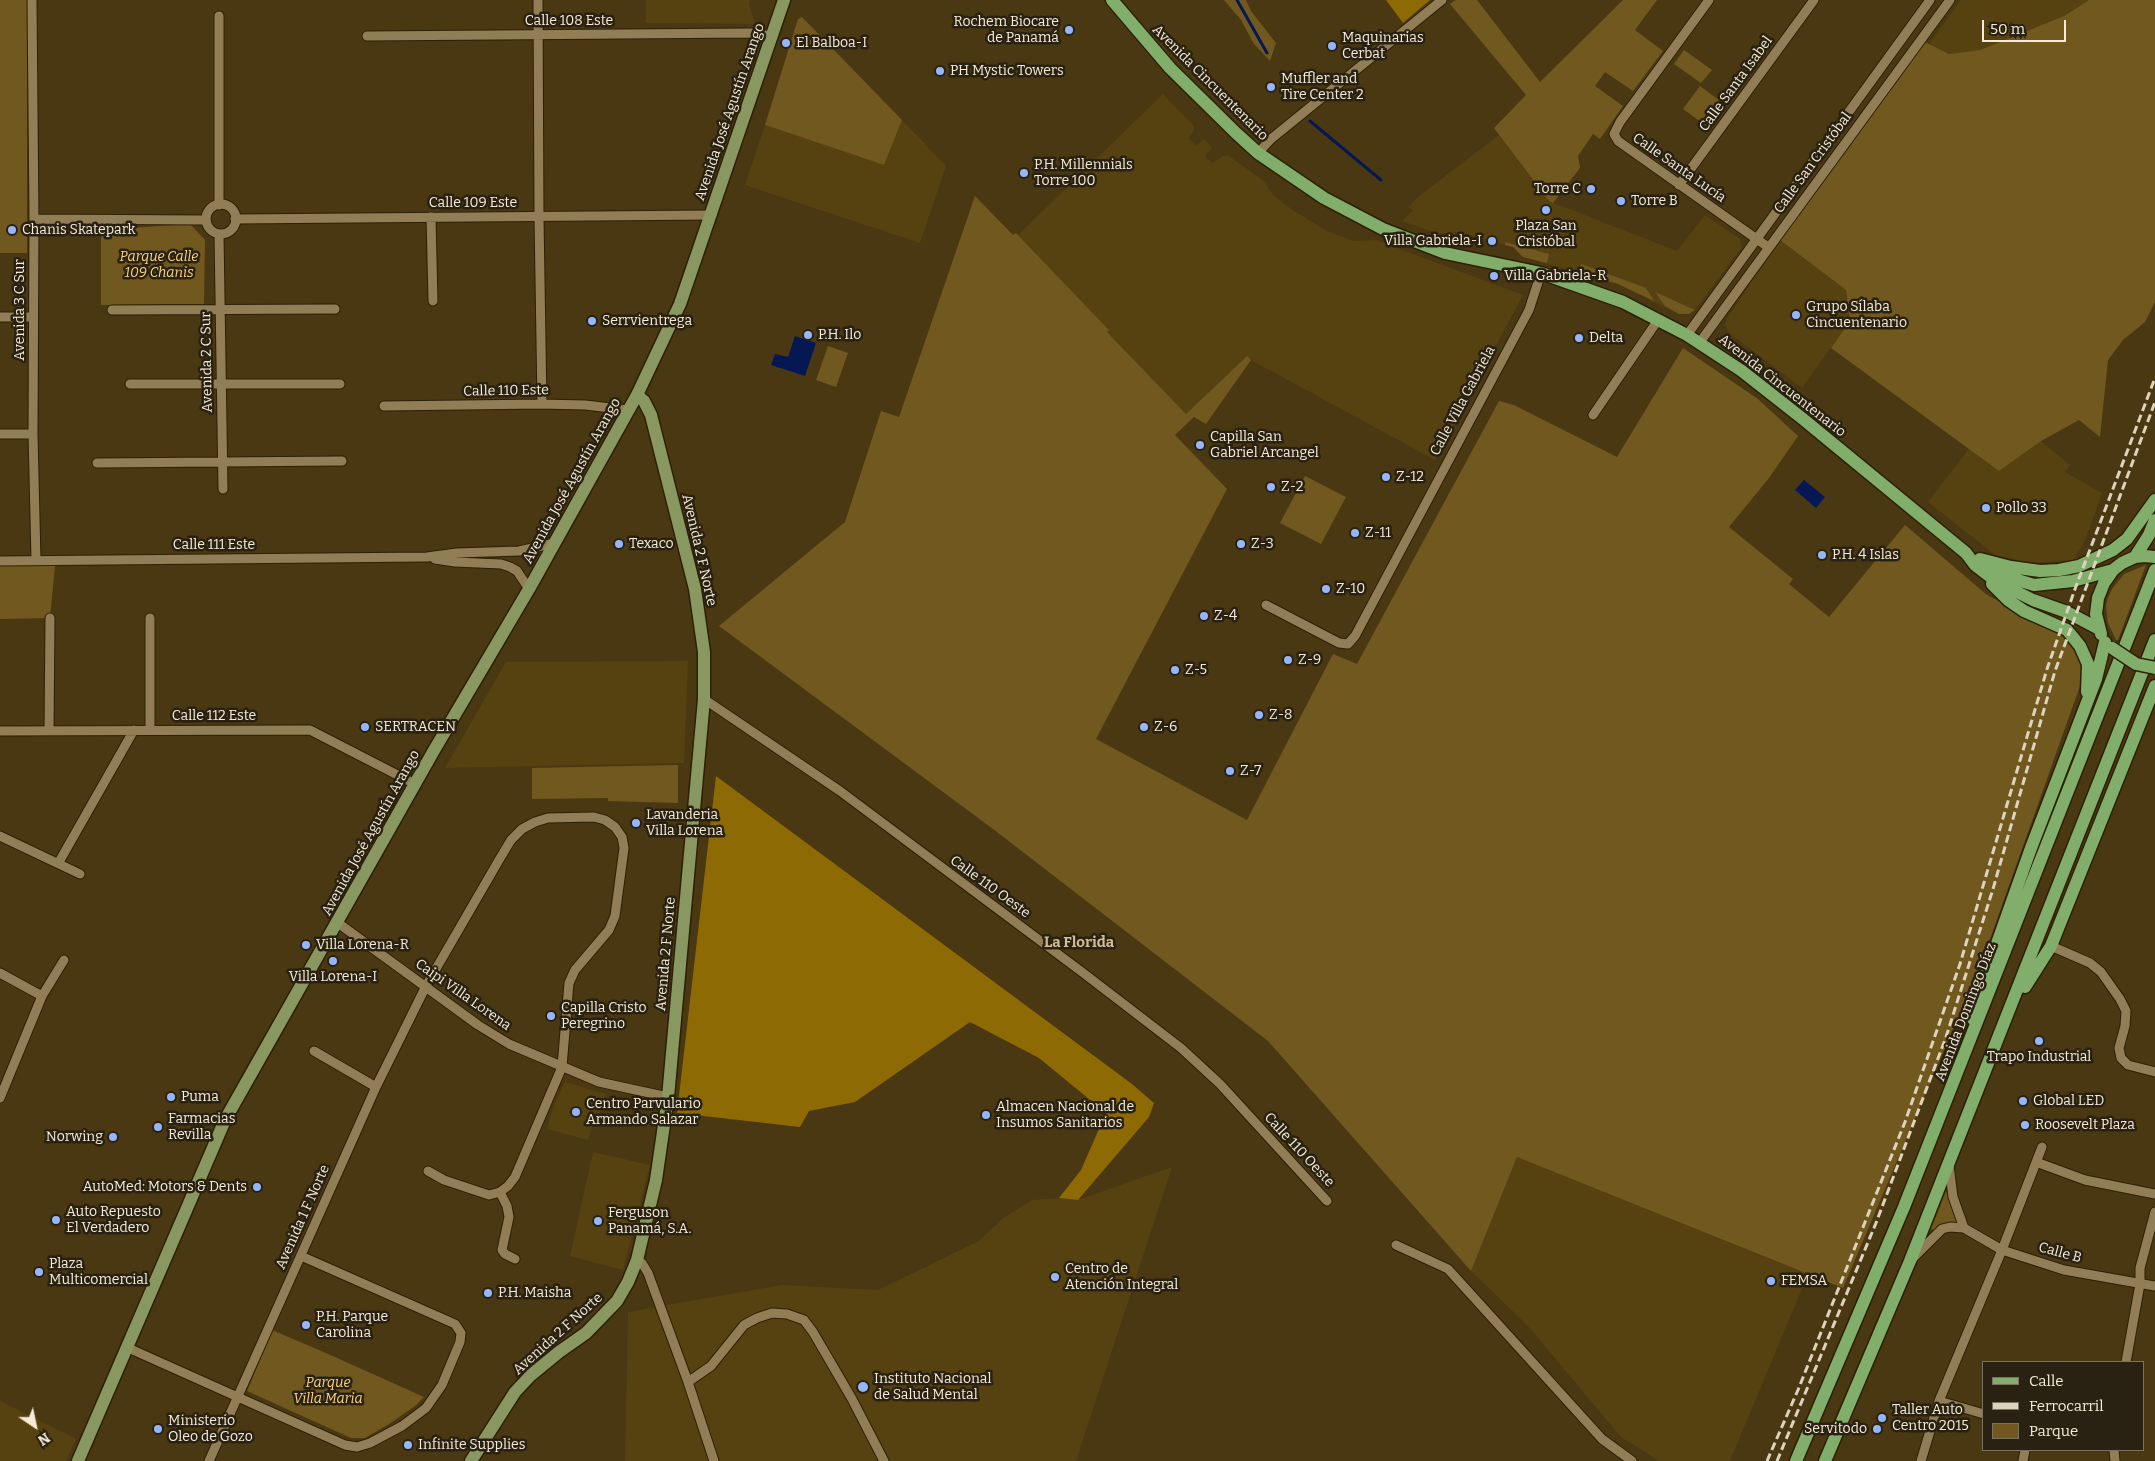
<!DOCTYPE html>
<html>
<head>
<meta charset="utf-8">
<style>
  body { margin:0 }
  #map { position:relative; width:2155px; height:1461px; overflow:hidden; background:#4a3812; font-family:Bitter,serif }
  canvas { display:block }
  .legend { position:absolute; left:1982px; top:1361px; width:162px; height:90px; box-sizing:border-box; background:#292111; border:1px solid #7b7260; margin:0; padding:6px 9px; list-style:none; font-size:15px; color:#f5ebd6 }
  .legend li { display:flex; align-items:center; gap:10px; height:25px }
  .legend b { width:25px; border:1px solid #7b7260 }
  .north { position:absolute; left:10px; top:1401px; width:50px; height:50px; -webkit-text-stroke:4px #292111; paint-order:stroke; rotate:146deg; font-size:14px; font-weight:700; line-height:20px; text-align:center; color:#f5ebd6 }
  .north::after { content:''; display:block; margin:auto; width:18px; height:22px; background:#f5ebd6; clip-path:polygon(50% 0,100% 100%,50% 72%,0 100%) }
  .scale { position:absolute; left:1982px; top:20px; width:84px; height:22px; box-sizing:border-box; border:2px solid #f5ebd6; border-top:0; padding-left:6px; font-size:15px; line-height:18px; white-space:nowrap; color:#f5ebd6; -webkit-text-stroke:4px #292111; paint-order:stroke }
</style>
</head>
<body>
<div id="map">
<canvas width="2155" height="1461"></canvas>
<ul class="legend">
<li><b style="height:6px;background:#81af6b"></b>Calle</li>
<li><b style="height:6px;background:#ded3bc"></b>Ferrocarril</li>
<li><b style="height:14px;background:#71581f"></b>Parque</li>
</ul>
<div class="north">N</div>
<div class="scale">50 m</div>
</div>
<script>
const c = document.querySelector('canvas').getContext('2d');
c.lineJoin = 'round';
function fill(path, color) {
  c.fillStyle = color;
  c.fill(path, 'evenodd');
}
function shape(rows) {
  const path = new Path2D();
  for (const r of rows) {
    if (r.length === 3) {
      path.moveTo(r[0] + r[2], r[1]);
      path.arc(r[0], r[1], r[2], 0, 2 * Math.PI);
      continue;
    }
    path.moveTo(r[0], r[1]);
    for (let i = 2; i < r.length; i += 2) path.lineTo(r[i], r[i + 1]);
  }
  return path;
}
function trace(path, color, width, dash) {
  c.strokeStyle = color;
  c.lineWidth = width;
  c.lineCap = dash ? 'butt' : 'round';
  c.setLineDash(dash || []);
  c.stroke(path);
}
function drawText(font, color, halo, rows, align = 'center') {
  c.font = font + ' Bitter,serif';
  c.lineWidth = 5;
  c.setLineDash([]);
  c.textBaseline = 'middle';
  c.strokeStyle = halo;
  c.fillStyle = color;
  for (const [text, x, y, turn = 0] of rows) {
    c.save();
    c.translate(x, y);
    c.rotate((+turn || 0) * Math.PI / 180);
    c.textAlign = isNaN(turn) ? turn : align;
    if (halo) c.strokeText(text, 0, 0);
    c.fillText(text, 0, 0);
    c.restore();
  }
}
const built = shape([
  [646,0,750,0,749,4,755,24,646,23],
  [1961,0,2089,0,2064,16,1980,50,1949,54,1929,44],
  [1163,94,1194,126,1194,130,1189,138,1196,146,1204,139,1212,148,1205,156,1212,163,1223,156,1229,156,1264,181,1273,195,1294,211,1327,231,1354,241,1376,240,1523,295,1435,460,1251,360,1247,356,1186,414,1107,332,1109,330,1018,235],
  [902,120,946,166,920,243,745,185,765,125,884,165],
  [1499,135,1549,201,1677,251,1705,215,1740,239,1741,248,1695,310,1689,314,1679,314,1618,284,1523,257,1513,247,1458,232,1439,234,1402,221,1413,210,1408,207,1419,196],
  [1780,240,1846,290,1850,321,1802,388,1729,333,1725,325,1728,317],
  [2041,441,2070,465,2065,472,2102,493,2086,538,2074,560,2028,563,1995,555,1928,502,1969,449,1999,471],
  [688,661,684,763,445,768,506,662],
  [565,1082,606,1094,597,1121,594,1121,588,1140,547,1129,555,1103],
  [593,1152,650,1165,623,1270,570,1256],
  [1517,1157,1808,1274,1730,1461,1659,1461,1621,1437,1527,1325,1471,1271],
  [1172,1167,1076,1461,625,1461,628,1312,781,1285,878,1290,979,1241,1003,1218,1032,1200,1059,1198,1078,1200],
  [0,1401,76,1439,66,1461,0,1461]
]);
const green = shape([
  [0,0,27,0,27,253,0,253],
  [1224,0,1246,0,1251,11,1276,43,1270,61,1254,44,1241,20],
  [1456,0,1477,0,1540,82,1623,0,1657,0,1635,30,1663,51,1633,91,1605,72,1595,86,1623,106,1600,139,1593,134,1578,156,1580,168,1553,203,1549,201,1494,128,1526,95,1450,4],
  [2089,0,2155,0,2155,302,2145,322,2123,340,2108,360,2100,437,2079,420,2041,441,1999,471,1831,348,1850,321,1846,290,1780,240,1925,42,1949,54,1980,50,2064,16],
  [802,17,902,120,884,165,765,125,798,19],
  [1684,50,1712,70,1701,83,1674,64],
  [1700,86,1724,104,1708,127,1683,109],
  [975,196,1013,235,1016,233,1109,330,1107,332,1186,414,1247,356,1251,360,1206,424,1194,417,1175,435,1227,489,1096,739,1247,820,1333,654,1357,664,1499,401,1514,405,1617,457,1683,348,1758,399,1798,436,1769,478,1729,527,1793,579,1789,584,1829,617,1905,525,1987,595,2069,637,2077,648,2085,672,1984,956,1843,1288,1517,1157,1471,1271,1268,1041,993,829,719,626,845,522,881,411,899,417],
  [190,224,205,240,204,304,101,305,101,230],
  [1505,242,1549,254,1547,263,1523,257,1513,247,1505,245],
  [1581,264,1646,288,1654,301,1618,284,1578,272],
  [1655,292,1695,310,1689,314,1679,314,1665,306],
  [828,346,848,353,836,387,816,380],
  [1305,476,1346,497,1321,544,1280,523],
  [2146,565,2118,640,2116,640,2108,623,2106,606,2108,598,2112,589,2124,574],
  [0,566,55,566,50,618,0,619],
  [678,765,678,803,608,801,608,798,532,799,532,768],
  [1946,1191,1962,1226,1942,1226,1933,1230,1931,1229],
  [272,1330,326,1353,424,1397,415,1406,389,1424,365,1438,351,1438,247,1391]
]);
const forest = shape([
  [1386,0,1430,0,1403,23],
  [716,776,1132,1084,1154,1103,1149,1117,1078,1200,1059,1198,1081,1170,1106,1113,1039,1058,970,1022,855,1102,809,1111,800,1127,677,1113]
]);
const water = shape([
  [795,336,816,343,805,376,771,365,775,354,788,357],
  [1804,480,1825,497,1816,508,1795,490]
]);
const stream = shape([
  [1237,0,1267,53],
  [1310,121,1381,180]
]);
const street = shape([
  [32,0,34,219,33,434,36,560],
  [538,0,539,217,542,404],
  [1709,0,1620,122,1614,134,1618,141,1768,247],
  [367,36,751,33,772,36],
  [1258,153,1271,139,1442,0],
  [1679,185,1814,0],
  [221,219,15],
  [219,205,219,16],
  [431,217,433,301],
  [34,219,206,220],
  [235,219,712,215],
  [219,234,223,489],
  [112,310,335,309],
  [0,317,33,317],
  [1687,335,1930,0],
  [1700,342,1950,0],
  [130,384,340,384],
  [384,406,542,404,585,405,628,410],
  [1593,415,1658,320],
  [0,434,33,434],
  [97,463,342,461],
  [435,559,455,562,501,564,510,567,517,571,529,589],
  [0,561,427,557,457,553,519,551,555,543],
  [1266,605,1339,643,1348,644,1355,636,1529,310,1541,273],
  [704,699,840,791,1082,972,1181,1048,1220,1084,1327,1201],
  [150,730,150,618],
  [0,731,310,730,415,784],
  [49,731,50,618],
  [0,836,80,874],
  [59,862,134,730],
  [338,923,478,1025,509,1044,599,1082,668,1097],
  [2051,946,2090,963,2101,972,2120,999,2126,1011,2125,1026,2119,1048,2121,1058,2128,1065,2155,1072],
  [0,973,42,996],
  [314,1051,376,1087],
  [0,1098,42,996,64,960],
  [2036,1162,2085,1180,2155,1194],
  [1949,1165,1953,1197,1964,1228],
  [500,1192,507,1206,509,1217,502,1250,505,1254,515,1259],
  [1396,1245,1448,1269,1602,1439,1632,1461],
  [1913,1258,1942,1229,1950,1227,1964,1228,2002,1250,2064,1270,2155,1286],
  [637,1260,642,1263,648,1273,688,1382,714,1461],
  [126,1347,345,1445,357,1447,370,1443,402,1426,426,1408,442,1385,460,1342,461,1333,455,1324,301,1256],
  [2126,1362,2140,1284,2140,1268,2155,1212],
  [688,1382,711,1366,744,1325,757,1318,772,1313,787,1314,804,1320,813,1332,852,1399,884,1461],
  [1939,1401,1984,1414],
  [2114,1450,2115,1461],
  [209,1461,376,1087,426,986,499,860,511,840,522,829,535,822,548,818,594,817,605,820,615,827,622,837,624,848,615,916,609,930,575,970,569,983,562,1067,515,1177,508,1186,500,1192,489,1195,444,1180,428,1171],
  [1921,1461,1939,1401,2002,1250,2042,1147],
  [2023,1461,2025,1450]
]);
const secondary = shape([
  [78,1461,225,1120,433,752,529,589,637,395,680,304,784,0],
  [471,1461,515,1392,531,1375,559,1352,586,1333,617,1301,628,1282,637,1260,656,1180,668,1097,704,699,704,652,695,589,651,415,644,401,637,395]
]);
const primary = shape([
  [1112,0,1170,68,1236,133,1258,153,1324,198,1383,229,1445,253,1541,273,1623,302,1687,335,1742,371,1803,419,1966,553,1975,565,1997,582,2033,600,2067,612,2099,629],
  [2135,557,2149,535,2155,520],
  [1980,559,2011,567,2040,571,2059,570,2079,566,2113,550,2127,539,2155,500],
  [1992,566,2011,578,2034,585,2073,581,2113,570],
  [1992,584,2008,600,2024,611,2067,630,2080,646,2088,664,2087,692],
  [2101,634,2096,614,2098,598,2104,583,2113,570,2122,563,2135,557,2145,556,2155,557],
  [2025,987,2051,946,2155,686],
  [1973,1019,1979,994,2031,848,2096,679,2105,642],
  [1796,1461,1904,1207,2155,570],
  [1825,1461,1910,1261,2155,640]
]);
const rail = shape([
  [1767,1461,1798,1390,1905,1122,1960,964,2047,669,2075,589,2155,378],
  [1777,1461,1876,1223,1946,1037,1993,889,2055,671,2155,402]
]);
const primaryBridge = shape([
  [2112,648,2136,664,2155,668]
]);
const markers = [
  [1069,30,5,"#95b6fd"],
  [786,43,5,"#95b6fd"],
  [1332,46,5,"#95b6fd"],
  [940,71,5,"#95b6fd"],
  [1271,87,5,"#95b6fd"],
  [1024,173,5,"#95b6fd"],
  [1591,189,5,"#95b6fd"],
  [1621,201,5,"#95b6fd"],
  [1546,210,5,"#95b6fd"],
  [12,230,5,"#95b6fd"],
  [1492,241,5,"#95b6fd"],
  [1494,276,5,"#95b6fd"],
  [1796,315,5,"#95b6fd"],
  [592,321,5,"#95b6fd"],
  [808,335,5,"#95b6fd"],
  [1579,338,5,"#95b6fd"],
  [1200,445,5,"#95b6fd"],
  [1386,477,5,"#95b6fd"],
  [1271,487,5,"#95b6fd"],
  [1986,508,5,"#95b6fd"],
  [1355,533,5,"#95b6fd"],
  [619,544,5,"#95b6fd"],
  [1241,544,5,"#95b6fd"],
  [1822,555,5,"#95b6fd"],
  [1326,589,5,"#95b6fd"],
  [1204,616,5,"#95b6fd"],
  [1288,660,5,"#95b6fd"],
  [1175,670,5,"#95b6fd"],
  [1259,715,5,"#95b6fd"],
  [365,727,5,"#95b6fd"],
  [1144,727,5,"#95b6fd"],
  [1230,771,5,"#95b6fd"],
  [636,823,5,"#95b6fd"],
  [306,945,5,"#95b6fd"],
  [333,961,5,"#95b6fd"],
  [551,1016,5,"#95b6fd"],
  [2039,1041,5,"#95b6fd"],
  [171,1097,5,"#95b6fd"],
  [2023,1101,5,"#95b6fd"],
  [576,1112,5,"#95b6fd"],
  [986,1115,5,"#95b6fd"],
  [2025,1125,5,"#95b6fd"],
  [158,1127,5,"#95b6fd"],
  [113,1137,5,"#95b6fd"],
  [257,1187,5,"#95b6fd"],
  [56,1220,5,"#95b6fd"],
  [598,1221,5,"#95b6fd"],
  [39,1272,5,"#95b6fd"],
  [1055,1277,5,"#95b6fd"],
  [1771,1281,5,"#95b6fd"],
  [488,1293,5,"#95b6fd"],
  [306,1325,5,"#95b6fd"],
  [863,1387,6,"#95b6fd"],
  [1882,1418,5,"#95b6fd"],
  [158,1429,5,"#95b6fd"],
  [1877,1429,5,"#95b6fd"],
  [408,1445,5,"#95b6fd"]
];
const streetNames = [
  ["Calle 108 Este",569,21],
  ["Avenida Cincuentenario",1210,83,45],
  ["Calle Santa Isabel",1736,84,-54],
  ["Avenida José Agustín Arango",730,112,-71],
  ["Calle San Cristóbal",1813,163,-54],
  ["Calle Santa Lucía",1679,168,35],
  ["Calle 109 Este",473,203],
  ["Avenida 3 C Sur",20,310,-90],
  ["Avenida 2 C Sur",207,362,-91],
  ["Avenida Cincuentenario",1782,386,38],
  ["Calle 110 Este",506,391,-1],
  ["Calle Villa Gabriela",1463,401,-62],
  ["Avenida José Agustín Arango",572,481,-61],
  ["Calle 111 Este",214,545],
  ["Avenida 2 F Norte",699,550,77],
  ["Calle 112 Este",214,716],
  ["Avenida José Agustín Arango",371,833,-61],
  ["Calle 110 Oeste",990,887,36],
  ["Avenida 2 F Norte",666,954,-85],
  ["Caipi Villa Lorena",463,995,35],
  ["Avenida Domingo Díaz",1966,1012,-69],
  ["Calle 110 Oeste",1299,1150,47],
  ["Avenida 1 F Norte",303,1217,-66],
  ["Calle B",2060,1253,15],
  ["Avenida 2 F Norte",558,1334,-42]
];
const poiNames = [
  ["Rochem Biocare",1059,22,"right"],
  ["de Panamá",1059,38,"right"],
  ["Maquinarias",1342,38],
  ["Cerbat",1342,54],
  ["El Balboa-I",796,43],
  ["PH Mystic Towers",950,71],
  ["Muffler and",1281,79],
  ["Tire Center 2",1281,95],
  ["P.H. Millennials",1034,165],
  ["Torre 100",1034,181],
  ["Torre C",1581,189,"right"],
  ["Torre B",1631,201],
  ["Plaza San",1546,226,"center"],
  ["Cristóbal",1546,242,"center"],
  ["Chanis Skatepark",22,230],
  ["Villa Gabriela-I",1482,241,"right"],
  ["Villa Gabriela-R",1504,276],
  ["Grupo Sílaba",1806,307],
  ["Cincuentenario",1806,323],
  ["Serrvientrega",602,321],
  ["P.H. Ilo",818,335],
  ["Delta",1589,338],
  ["Capilla San",1210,437],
  ["Gabriel Arcangel",1210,453],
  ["Z-12",1396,477],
  ["Z-2",1281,487],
  ["Pollo 33",1996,508],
  ["Z-11",1365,533],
  ["Texaco",629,544],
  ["Z-3",1251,544],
  ["P.H. 4 Islas",1832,555],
  ["Z-10",1336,589],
  ["Z-4",1214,616],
  ["Z-9",1298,660],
  ["Z-5",1185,670],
  ["Z-8",1269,715],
  ["SERTRACEN",375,727],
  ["Z-6",1154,727],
  ["Z-7",1240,771],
  ["Lavanderia",646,815],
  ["Villa Lorena",646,831],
  ["Villa Lorena-R",316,945],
  ["Villa Lorena-I",333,977,"center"],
  ["Capilla Cristo",561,1008],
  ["Peregrino",561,1024],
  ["Trapo Industrial",2039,1057,"center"],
  ["Puma",181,1097],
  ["Global LED",2033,1101],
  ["Centro Parvulario",586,1104],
  ["Armando Salazar",586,1120],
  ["Almacen Nacional de",996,1107],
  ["Insumos Sanitarios",996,1123],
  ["Farmacias",168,1119],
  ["Revilla",168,1135],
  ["Roosevelt Plaza",2035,1125],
  ["Norwing",103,1137,"right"],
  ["AutoMed: Motors & Dents",247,1187,"right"],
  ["Auto Repuesto",66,1212],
  ["El Verdadero",66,1228],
  ["Ferguson",608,1213],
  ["Panamá, S.A.",608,1229],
  ["Plaza",49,1264],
  ["Multicomercial",49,1280],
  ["Centro de",1065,1269],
  ["Atención Integral",1065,1285],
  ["FEMSA",1781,1281],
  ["P.H. Maisha",498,1293],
  ["P.H. Parque",316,1317],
  ["Carolina",316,1333],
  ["Instituto Nacional",874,1379],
  ["de Salud Mental",874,1395],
  ["Taller Auto",1892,1410],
  ["Centro 2015",1892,1426],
  ["Ministerio",168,1421],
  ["Oleo de Gozo",168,1437],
  ["Servitodo",1867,1429,"right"],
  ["Infinite Supplies",418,1445]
];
const parkNames = [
  ["Parque Calle",159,257],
  ["109 Chanis",159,273],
  ["Parque",328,1383],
  ["Villa Maria",328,1399]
];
const neighbourhoodNames = [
  ["La Florida",1079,943]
];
fill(built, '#564111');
fill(green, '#71581f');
fill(forest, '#8e6a04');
fill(water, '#051854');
trace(stream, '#051854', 3);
trace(street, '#2d2003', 11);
trace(secondary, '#2d2003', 15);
trace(primary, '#2d2003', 15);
trace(street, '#917e57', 9);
trace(secondary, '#899761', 12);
trace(primary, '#81af6b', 12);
trace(rail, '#ded3bc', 3, [8, 4]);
trace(primaryBridge, '#2d2003', 15, []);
trace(primaryBridge, '#81af6b', 12);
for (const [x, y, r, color] of markers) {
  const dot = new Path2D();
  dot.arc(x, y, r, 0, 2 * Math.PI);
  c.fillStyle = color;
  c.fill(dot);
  trace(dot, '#292111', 2);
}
drawText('14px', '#f5ebd6', '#292111', streetNames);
drawText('14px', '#f5ebd6', '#292111', poiNames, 'left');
drawText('italic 14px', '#fbd37f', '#292111', parkNames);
drawText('bold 15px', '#d2bd94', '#292111', neighbourhoodNames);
</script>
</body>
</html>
